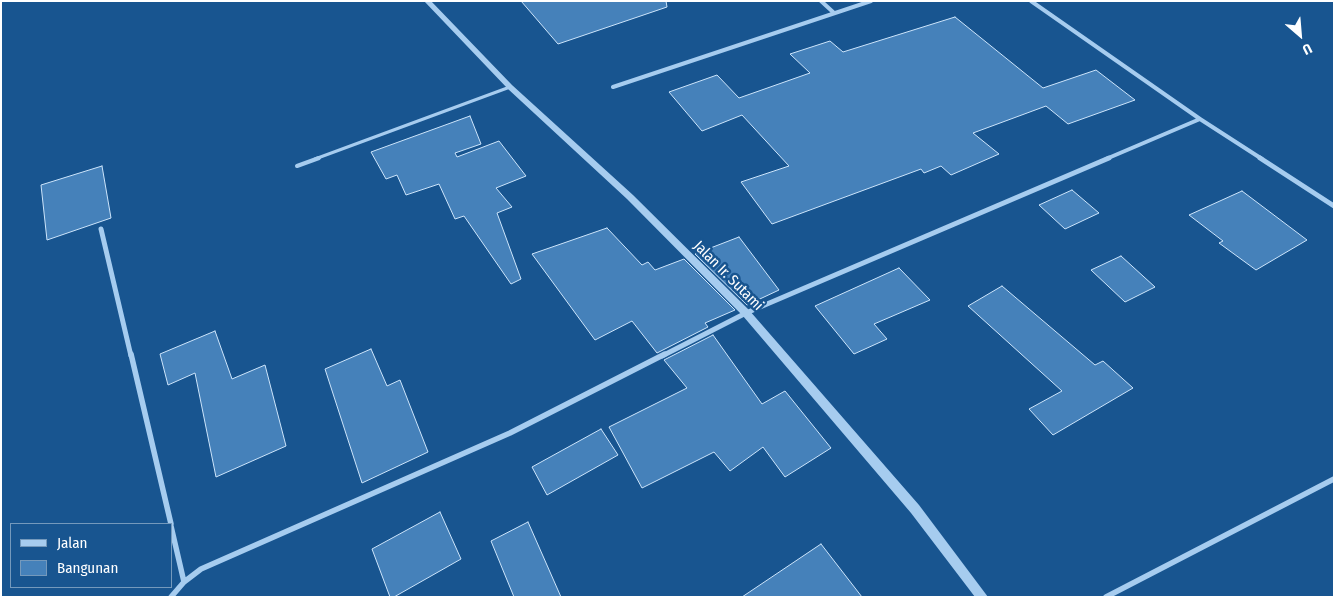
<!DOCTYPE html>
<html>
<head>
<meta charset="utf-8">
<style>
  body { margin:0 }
  #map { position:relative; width:1335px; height:598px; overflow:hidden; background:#185590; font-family:"Fira Sans Condensed",sans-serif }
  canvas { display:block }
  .frame { position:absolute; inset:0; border:2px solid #fff; pointer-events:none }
  .legend { position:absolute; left:10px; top:523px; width:162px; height:65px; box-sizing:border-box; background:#185590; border:1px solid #7499bc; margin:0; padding:6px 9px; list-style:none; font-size:15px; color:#fff }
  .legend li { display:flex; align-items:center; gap:10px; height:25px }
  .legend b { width:25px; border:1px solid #7499bc }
  .north { position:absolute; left:1275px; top:10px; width:50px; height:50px; -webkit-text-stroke:4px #185590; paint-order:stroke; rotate:153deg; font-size:14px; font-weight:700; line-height:20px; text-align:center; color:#fff }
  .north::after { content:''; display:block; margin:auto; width:18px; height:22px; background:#fff; clip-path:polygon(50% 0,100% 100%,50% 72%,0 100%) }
</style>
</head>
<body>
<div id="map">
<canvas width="1335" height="598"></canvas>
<div class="frame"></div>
<ul class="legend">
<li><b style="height:6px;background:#a6ccef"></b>Jalan</li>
<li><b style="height:14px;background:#4581ba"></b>Bangunan</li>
</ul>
<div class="north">U</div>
</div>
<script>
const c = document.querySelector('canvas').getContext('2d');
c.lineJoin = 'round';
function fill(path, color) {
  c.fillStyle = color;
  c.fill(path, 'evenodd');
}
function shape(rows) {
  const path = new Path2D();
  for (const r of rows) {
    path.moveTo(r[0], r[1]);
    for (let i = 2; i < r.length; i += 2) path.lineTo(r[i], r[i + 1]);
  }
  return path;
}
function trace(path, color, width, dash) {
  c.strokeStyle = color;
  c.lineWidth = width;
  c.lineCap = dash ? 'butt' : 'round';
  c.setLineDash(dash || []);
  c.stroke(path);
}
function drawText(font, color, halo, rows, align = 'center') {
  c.font = font + ' "Fira Sans Condensed",sans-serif';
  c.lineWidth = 5;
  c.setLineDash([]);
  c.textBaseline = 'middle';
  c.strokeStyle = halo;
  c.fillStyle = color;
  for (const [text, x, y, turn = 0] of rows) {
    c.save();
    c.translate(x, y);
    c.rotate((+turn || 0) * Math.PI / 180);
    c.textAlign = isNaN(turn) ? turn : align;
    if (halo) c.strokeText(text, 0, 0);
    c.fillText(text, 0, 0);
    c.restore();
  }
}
const building = shape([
  [521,1,666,1,667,7,558,44,521,1],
  [955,17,1043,88,1096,70,1135,100,1068,124,1046,106,973,133,999,154,951,175,941,166,924,173,921,169,772,224,741,182,789,166,742,115,702,131,669,92,717,75,739,98,810,73,790,54,830,41,843,52,955,17],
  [470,116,481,144,455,153,457,157,499,141,526,176,496,188,512,207,497,213,521,279,511,284,464,216,455,219,439,184,406,195,397,175,386,179,371,152,470,116],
  [102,166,111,218,47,240,41,185,102,166],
  [1072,190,1099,213,1065,229,1039,205,1072,190],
  [1242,191,1307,240,1256,270,1219,243,1223,241,1189,215,1242,191],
  [607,228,642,265,648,262,655,270,684,259,735,310,705,323,708,327,657,353,632,321,595,340,532,254,607,228],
  [739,237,779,290,747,305,695,254,739,237],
  [1121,256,1155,287,1125,302,1091,270,1121,256],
  [899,268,930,300,874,324,887,339,854,354,815,306,899,268],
  [1002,286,1095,365,1103,361,1133,388,1053,435,1029,409,1062,391,968,306,1002,286],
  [215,331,232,379,265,365,286,446,216,477,195,373,168,385,160,354,215,331],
  [713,335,762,404,785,391,831,448,785,477,763,447,730,471,714,452,642,488,609,427,687,388,664,360,713,335],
  [371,349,387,386,400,380,428,452,362,483,325,369,371,349],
  [601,429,618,455,547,495,532,467,601,429],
  [440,512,461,559,394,597,390,597,372,549,440,512],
  [528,522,561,597,514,597,491,541,528,522],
  [821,544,862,597,742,597,821,544]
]);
const serviceFar1 = shape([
  [315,159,510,87]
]);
const service = shape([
  [297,166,319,158]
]);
const minorFar2 = shape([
  [821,1,833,12],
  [1031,1,1200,119,1262,159],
  [613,87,871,1],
  [1106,159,1200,119]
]);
const minorFar1 = shape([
  [1260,158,1334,206],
  [101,229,131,356],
  [662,356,746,313,1109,158]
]);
const minor = shape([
  [131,354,171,524],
  [171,526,184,582],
  [171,597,184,582,201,569,510,433,665,354],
  [1106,597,1334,479]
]);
const tertiary = shape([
  [424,1,431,1,512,85,633,195,749,310,919,505,988,597,975,597,911,513,743,316,627,199,508,89,424,1]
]);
const streetNames = [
  ["Jalan Ir. Sutami",728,276,45]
];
fill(building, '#4581ba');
trace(building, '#cde5fb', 1);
trace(serviceFar1, '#a6ccef', 3);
trace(service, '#a6ccef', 4);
trace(minorFar2, '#a6ccef', 4);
trace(minorFar1, '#a6ccef', 5);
trace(minor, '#a6ccef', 5.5);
fill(tertiary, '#a6ccef');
drawText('15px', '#fff', '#185590', streetNames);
</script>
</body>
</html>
